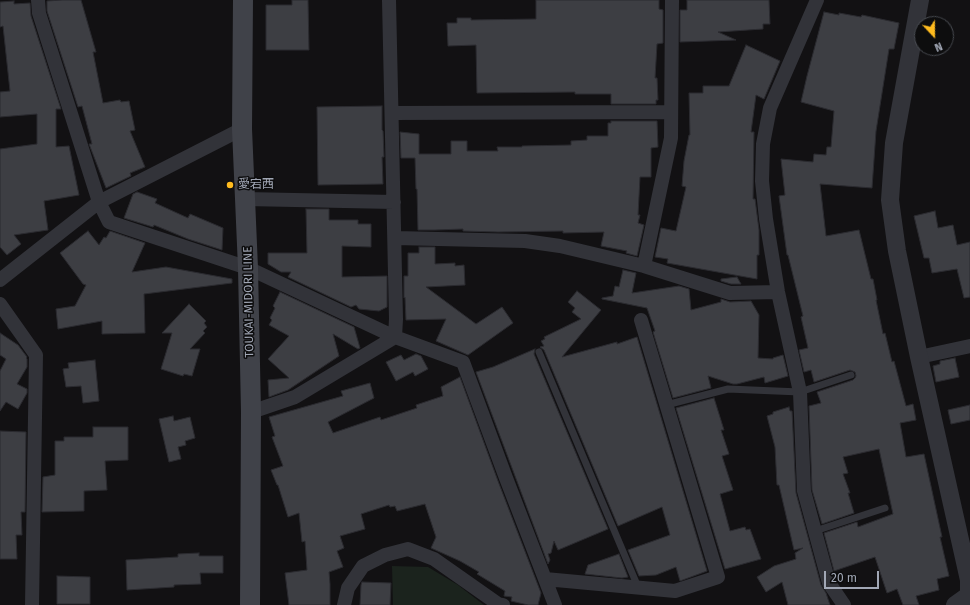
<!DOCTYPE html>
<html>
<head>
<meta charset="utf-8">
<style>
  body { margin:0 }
  #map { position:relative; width:970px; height:605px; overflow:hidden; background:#121113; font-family:"Fira Sans",sans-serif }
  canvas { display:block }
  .north { position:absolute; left:914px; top:16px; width:40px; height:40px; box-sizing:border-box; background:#0d0d0e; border:1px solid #484b51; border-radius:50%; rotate:158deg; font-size:11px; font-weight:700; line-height:16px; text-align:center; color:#a1a7b5 }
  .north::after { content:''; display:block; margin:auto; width:14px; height:18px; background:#ffbb1e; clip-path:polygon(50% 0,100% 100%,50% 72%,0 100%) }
  .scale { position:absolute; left:824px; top:571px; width:55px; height:18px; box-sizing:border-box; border:2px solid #a1a7b5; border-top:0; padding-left:5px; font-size:12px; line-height:14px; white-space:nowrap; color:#a1a7b5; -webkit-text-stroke:3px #0d0d0e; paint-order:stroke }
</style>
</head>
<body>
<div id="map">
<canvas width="970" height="605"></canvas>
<div class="north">N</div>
<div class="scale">20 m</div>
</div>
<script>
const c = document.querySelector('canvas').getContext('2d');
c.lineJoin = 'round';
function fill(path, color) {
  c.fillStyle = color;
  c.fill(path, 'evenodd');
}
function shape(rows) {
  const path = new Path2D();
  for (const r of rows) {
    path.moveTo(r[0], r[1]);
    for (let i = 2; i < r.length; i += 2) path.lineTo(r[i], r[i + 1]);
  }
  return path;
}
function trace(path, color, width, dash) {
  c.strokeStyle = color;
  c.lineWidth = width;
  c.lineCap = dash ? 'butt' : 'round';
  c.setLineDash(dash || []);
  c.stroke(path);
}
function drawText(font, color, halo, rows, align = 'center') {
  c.font = font + ' "Fira Sans","Noto Sans JP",sans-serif';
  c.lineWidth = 3;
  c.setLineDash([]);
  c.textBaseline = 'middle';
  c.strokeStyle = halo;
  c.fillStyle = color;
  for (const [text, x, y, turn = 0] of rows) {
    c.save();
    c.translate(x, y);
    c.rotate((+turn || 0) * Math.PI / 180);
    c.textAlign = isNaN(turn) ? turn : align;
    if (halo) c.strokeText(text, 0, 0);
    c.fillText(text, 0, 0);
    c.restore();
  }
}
const green = shape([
  [392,566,428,567,458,585,484,605,393,605]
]);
const building = shape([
  [61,0,81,0,96,52,93,52,103,103,120,100,121,102,129,101,135,130,130,131,145,167,130,173,131,176,106,188,89,144,92,144,82,106,78,107,47,11,47,1,61,0],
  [292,0,308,0,309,50,266,50,266,5,292,5,292,0],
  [536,0,659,0,659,9,663,10,663,43,657,44,655,78,657,78,658,100,656,100,656,104,611,104,611,94,575,94,575,92,477,93,476,45,448,46,447,23,457,23,457,18,471,18,471,20,536,19,536,0],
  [687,0,769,0,770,24,763,24,763,29,718,32,736,40,680,42,680,10,687,10,687,0],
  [14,1,14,4,30,3,31,16,61,109,56,109,56,147,69,146,79,195,44,201,48,230,14,235,21,244,7,255,0,247,0,149,37,144,37,114,0,117,0,92,10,91,3,26,0,27,0,2,14,1],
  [824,12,839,15,839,13,861,17,862,15,899,23,894,49,889,49,876,131,872,188,820,184,826,236,859,230,871,279,873,279,877,300,876,300,883,334,885,333,892,362,894,361,906,406,913,404,916,420,900,423,906,457,924,454,942,537,940,537,949,576,937,579,939,590,916,596,919,605,903,605,897,589,887,593,875,557,834,571,824,533,857,522,858,527,893,514,879,449,843,457,848,473,843,474,850,493,848,493,854,513,822,524,812,490,809,406,821,403,817,392,853,380,855,378,856,376,855,372,850,370,814,382,811,370,804,372,799,350,808,348,801,317,803,316,788,255,787,255,779,196,785,195,781,159,813,162,814,154,826,155,827,147,831,147,834,111,801,102,807,76,824,12],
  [746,45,780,61,764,99,756,95,751,132,754,132,753,199,755,199,759,230,759,255,757,255,757,279,667,263,668,259,655,257,661,228,676,231,686,187,682,186,684,161,689,135,690,135,689,93,703,93,703,86,729,86,746,45],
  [382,106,382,130,383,131,384,157,382,157,383,184,318,185,317,107,382,106],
  [611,121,657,121,658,147,651,148,651,177,640,177,638,215,640,215,638,223,644,225,637,256,626,253,627,251,601,246,604,232,563,233,563,231,498,232,463,231,463,229,435,230,418,230,417,189,416,189,415,158,401,158,400,132,419,134,419,154,451,154,451,141,467,141,467,151,498,151,497,147,522,147,522,146,571,145,571,141,587,140,587,136,608,136,608,123,611,123,611,121],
  [137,192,157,199,155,203,188,218,190,214,223,228,222,250,188,239,154,225,153,227,124,218,133,194,137,192],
  [306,209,329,209,329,220,358,220,358,224,371,224,371,247,342,246,342,277,387,276,387,307,379,311,359,309,356,305,351,307,288,277,291,272,281,272,268,264,268,253,307,253,306,209],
  [935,211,938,228,953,225,957,245,970,242,970,297,964,298,957,269,932,273,929,258,924,258,914,216,935,211],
  [88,231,99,245,104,237,106,238,110,231,145,243,132,272,166,267,232,279,232,283,144,294,145,333,102,334,102,321,58,329,56,309,75,306,86,285,83,284,60,253,88,231],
  [419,247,435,247,435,264,455,263,455,266,464,265,465,285,426,287,476,324,502,307,513,323,468,355,436,341,446,319,406,320,405,297,404,298,404,276,408,276,408,253,419,253,419,247],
  [623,270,636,273,632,293,679,286,689,289,691,310,721,302,721,299,730,302,751,301,759,315,758,358,773,359,773,358,783,355,788,376,765,383,764,377,737,384,733,384,708,376,711,388,673,398,653,332,655,331,647,308,602,299,602,298,613,296,615,286,619,287,623,270],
  [737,277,741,284,731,284,721,281,721,279,737,277],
  [577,291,601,310,562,357,617,342,617,344,637,337,707,571,680,581,676,567,656,575,639,576,628,550,670,535,662,507,618,526,544,350,540,347,544,346,541,341,545,339,544,337,581,319,572,312,575,308,568,302,577,291],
  [280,292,354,327,360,348,358,349,333,334,339,356,288,390,269,397,268,380,289,378,268,359,289,336,269,325,272,320,270,318,275,308,273,306,280,292],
  [189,304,206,321,204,323,207,327,203,331,205,333,190,349,200,349,192,376,184,374,183,376,161,369,172,333,162,333,189,304],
  [0,333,18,345,27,357,26,358,27,359,27,367,17,384,27,389,27,393,18,409,6,402,0,411,0,371,6,359,0,355,0,333],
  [535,349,534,354,608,529,558,550,554,541,551,553,548,554,550,560,548,564,476,372,493,367,535,349],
  [416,354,421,356,428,369,415,376,413,372,396,381,386,362,401,355,404,360,416,354],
  [955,358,959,377,936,382,933,366,940,364,940,361,955,358],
  [95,360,99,401,83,403,81,386,66,387,63,369,69,368,68,363,95,360],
  [460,377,498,481,541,593,538,605,528,605,511,601,512,597,504,596,505,591,477,574,479,572,460,561,431,548,436,537,425,504,397,511,395,506,390,507,389,505,361,514,365,529,340,536,344,548,337,551,343,567,329,572,330,584,330,605,289,605,285,573,307,570,305,541,302,542,299,513,288,517,278,485,277,485,271,470,283,466,272,437,275,436,269,417,343,396,341,391,370,383,374,398,328,422,333,433,380,417,381,420,417,408,416,405,443,396,441,387,460,377],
  [714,398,724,430,721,430,729,454,722,456,733,490,720,494,730,531,745,527,746,530,750,529,761,559,725,569,676,408,714,398],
  [970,405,970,420,951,424,948,410,970,405],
  [789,407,790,411,792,411,796,493,821,585,826,593,830,605,788,605,782,582,766,592,757,577,774,566,796,559,795,553,803,548,794,550,779,485,777,485,775,447,767,416,773,414,773,412,789,407],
  [173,416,174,421,190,417,195,438,185,441,186,445,178,447,181,459,169,462,159,419,173,416],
  [93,427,128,427,128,460,105,461,107,490,84,491,84,511,42,512,43,477,55,475,55,441,64,441,64,437,93,437,93,427],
  [0,431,26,432,25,512,21,512,22,535,16,535,17,559,0,559,0,431],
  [199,553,199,556,223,556,223,573,200,573,201,584,174,585,174,587,127,590,126,560,178,557,178,554,199,553],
  [619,554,628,577,622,578,585,574,588,565,619,554],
  [57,576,90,577,90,604,57,604,57,576],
  [362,582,391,583,390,605,360,605,361,585,362,582]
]);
const service = shape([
  [539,352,638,587],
  [666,405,728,389,800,392,851,375],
  [815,531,885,508]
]);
const minor = shape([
  [38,0,39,13,99,202,109,222,248,268,395,337,463,362,506,478,555,605],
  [817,0,770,108,763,144,762,181,766,219,778,292,800,392,804,491,829,583,844,605],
  [392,113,671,112],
  [245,199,394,202],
  [395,238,525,241,560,246,644,266,730,293,778,292],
  [644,266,671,138,672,0],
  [0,280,99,202,242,129],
  [0,304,36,355,32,605],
  [919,357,970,346],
  [251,412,295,397,395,337,396,319,389,0],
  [545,579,675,591,718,577,641,320],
  [344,605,348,588,363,566,385,555,408,549,434,559,498,604,503,605]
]);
const tertiary = shape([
  [920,0,894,143,890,200,897,251,919,357,969,580,969,595,955,605]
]);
const secondary = shape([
  [243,0,242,129,248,268,251,412,250,605]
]);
const markers = [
  [230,185,4,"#ffbb1e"]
];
const poiNames = [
  ["愛宕西",238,185]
];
const streetNames = [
  ["TOUKAI-MIDORI LINE",249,302,-91]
];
fill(green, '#1b231d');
fill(building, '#3d3e43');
trace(building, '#2b2b30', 1);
trace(service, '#323339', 7);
trace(minor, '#323339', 14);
trace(tertiary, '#323339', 18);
trace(secondary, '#404249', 20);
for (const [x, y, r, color] of markers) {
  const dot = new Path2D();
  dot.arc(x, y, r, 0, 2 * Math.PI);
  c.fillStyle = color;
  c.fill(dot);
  trace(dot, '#0d0d0e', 1.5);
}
drawText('12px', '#a1a7b5', '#0d0d0e', poiNames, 'left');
drawText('12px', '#a1a7b5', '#0d0d0e', streetNames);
</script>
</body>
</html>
